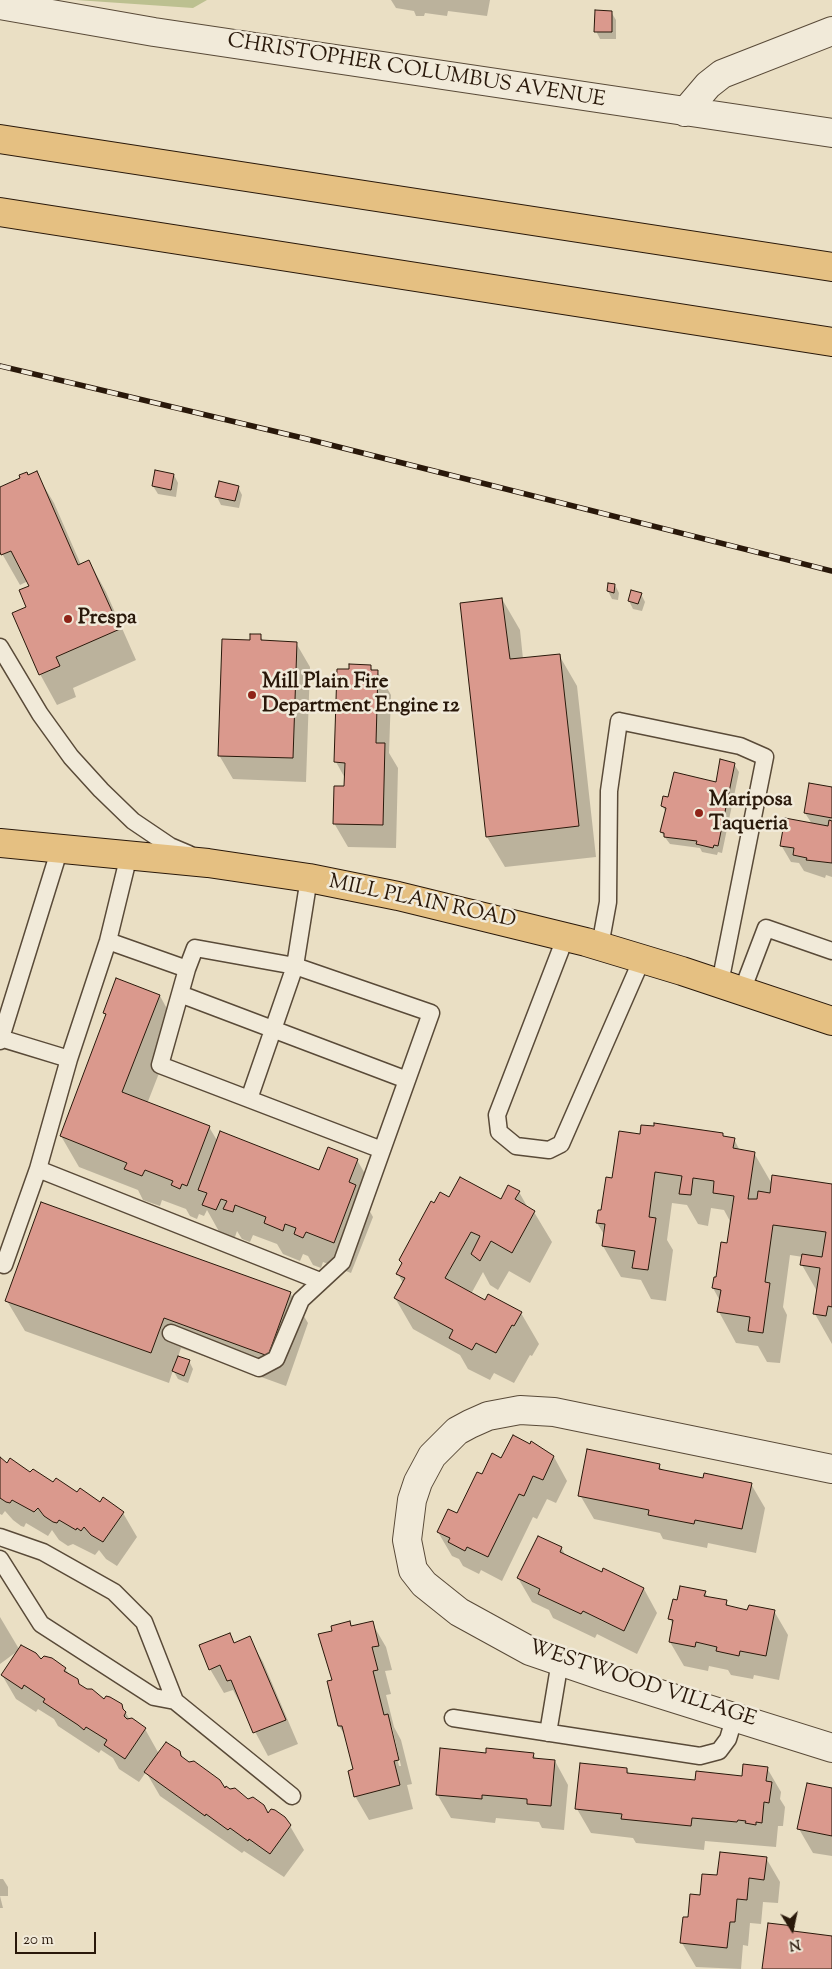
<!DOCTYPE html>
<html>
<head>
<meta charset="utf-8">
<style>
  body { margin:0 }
  #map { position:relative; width:832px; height:1969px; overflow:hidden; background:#eadfc4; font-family:"Sorts Mill Goudy",serif }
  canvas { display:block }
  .north { position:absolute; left:767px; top:1904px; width:50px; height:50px; -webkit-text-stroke:4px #f1ead9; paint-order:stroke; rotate:170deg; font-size:14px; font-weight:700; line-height:20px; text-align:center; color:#29180a }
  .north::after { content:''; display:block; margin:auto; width:18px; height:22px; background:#29180a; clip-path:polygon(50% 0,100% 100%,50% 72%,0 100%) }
  .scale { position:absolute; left:15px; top:1932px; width:81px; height:22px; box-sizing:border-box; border:2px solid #29180a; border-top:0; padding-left:6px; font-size:15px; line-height:18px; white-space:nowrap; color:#29180a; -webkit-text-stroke:4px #f1ead9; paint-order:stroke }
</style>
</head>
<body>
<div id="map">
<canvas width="832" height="1969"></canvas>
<div class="north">N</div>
<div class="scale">20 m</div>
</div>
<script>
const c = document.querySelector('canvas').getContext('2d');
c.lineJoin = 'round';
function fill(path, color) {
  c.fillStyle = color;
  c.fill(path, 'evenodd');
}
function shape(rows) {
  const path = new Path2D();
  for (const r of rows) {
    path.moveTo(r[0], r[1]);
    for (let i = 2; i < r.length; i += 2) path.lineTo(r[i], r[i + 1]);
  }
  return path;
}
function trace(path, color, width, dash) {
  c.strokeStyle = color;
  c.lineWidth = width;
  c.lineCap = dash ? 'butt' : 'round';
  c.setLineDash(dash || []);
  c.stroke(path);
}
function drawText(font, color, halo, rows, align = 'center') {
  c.font = font + ' "Sorts Mill Goudy",serif';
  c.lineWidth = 5;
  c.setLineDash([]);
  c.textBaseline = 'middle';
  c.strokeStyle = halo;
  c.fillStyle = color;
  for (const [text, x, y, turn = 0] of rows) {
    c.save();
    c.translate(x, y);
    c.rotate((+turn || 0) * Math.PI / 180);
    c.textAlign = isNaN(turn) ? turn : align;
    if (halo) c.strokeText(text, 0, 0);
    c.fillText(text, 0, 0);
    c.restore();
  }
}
const green = shape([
  [76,0,207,0,193,8]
]);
const shadow = shape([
  [391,0,490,0,487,16,448,11,447,16,425,13,424,16,416,16,414,11,396,8],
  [611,12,616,20,616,39,600,39,596,31],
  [36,473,54,503,81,565,89,561,106,592,136,660,73,688,76,697,57,705,40,674,28,607,30,586,28,581,20,585,0,550,0,489],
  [174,475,178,483,176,497,158,494,153,486],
  [238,487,242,495,239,508,221,505,217,497],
  [615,585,619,593,618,600,612,599,608,591],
  [641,594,645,602,642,611,633,609,629,601],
  [502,599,520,630,523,659,559,655,577,686,596,857,505,867,487,837],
  [260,636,264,642,296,643,310,667,306,782,233,779,219,755,251,642],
  [370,666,373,671,377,671,391,695,389,753,398,768,396,848,348,847,334,823,346,787,346,780,336,762,350,671],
  [734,764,739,772,722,853,718,852,717,855,702,852,700,848,670,844,661,832,666,812,662,806,669,798,717,783],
  [832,789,832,877,826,875,825,878,804,871,799,863,791,862,781,845,812,824,805,813],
  [117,979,160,996,177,1027,147,1104,209,1127,218,1142,320,1172,357,1160,375,1191,368,1208,373,1217,351,1273,323,1262,321,1268,313,1265,308,1256,303,1254,300,1261,283,1254,277,1244,253,1235,250,1242,242,1239,237,1231,234,1240,221,1235,207,1210,204,1216,199,1214,197,1219,190,1216,186,1209,162,1200,160,1206,143,1200,138,1190,79,1167,61,1136,106,1016,104,1013],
  [722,1134,724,1138,734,1139,740,1151,754,1153,772,1184,832,1185,832,1344,815,1314,818,1293,802,1265,803,1257,790,1255,783,1307,787,1315,780,1363,767,1362,758,1346,736,1343,719,1312,720,1301,713,1288,715,1278,717,1278,728,1244,731,1223,724,1210,711,1208,708,1226,698,1224,687,1205,672,1203,667,1240,673,1250,666,1301,651,1299,641,1280,621,1277,603,1246,605,1236,597,1223,613,1179,641,1136],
  [519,1192,528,1208,534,1212,552,1242,530,1283,509,1271,498,1290,490,1285,483,1272,471,1294,485,1301,521,1313,539,1344,532,1356,530,1355,514,1383,494,1373,490,1380,468,1369,460,1355,413,1329,395,1298,403,1283,398,1274,435,1204,449,1199,501,1201],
  [290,1293,308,1323,286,1386,181,1348,178,1357,189,1361,193,1369,188,1383,178,1379,173,1370,169,1383,25,1331,7,1301],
  [554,1457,567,1481,556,1503,547,1499,537,1519,533,1517,502,1581,481,1570,479,1574,463,1566,459,1559,452,1556,438,1532,457,1515,482,1476],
  [0,1459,8,1464,123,1513,137,1537,117,1566,106,1559,99,1550,95,1555,73,1544,68,1546,59,1540,52,1530,48,1536,26,1523,24,1527,21,1526,13,1520,5,1511,2,1515,0,1514],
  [659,1465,662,1471,704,1479,751,1484,765,1508,756,1553,708,1543,707,1548,663,1539,660,1533,594,1519,580,1495],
  [538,1537,562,1549,566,1556,602,1574,604,1570,644,1589,657,1613,637,1654,597,1634,595,1638,553,1618,549,1610,532,1602,518,1578],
  [705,1592,708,1598,726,1602,729,1607,748,1611,774,1611,788,1635,779,1680,754,1675,753,1679,731,1675,728,1670,709,1666,708,1671,684,1666,670,1642,673,1625,670,1619,678,1602],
  [0,1617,19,1649,41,1662,65,1669,81,1687,105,1701,121,1705,130,1720,145,1729,159,1754,180,1752,184,1760,225,1790,290,1826,304,1850,284,1877,244,1851,242,1853,160,1796,146,1772,139,1782,119,1769,113,1758,101,1750,99,1753,58,1726,54,1719,38,1709,36,1712,16,1699,2,1675,19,1650,0,1664],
  [350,1623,352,1627,372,1623,386,1647,392,1670,385,1671,391,1694,386,1695,394,1727,401,1740,412,1784,407,1785,413,1809,369,1820,355,1796,354,1770,346,1737,339,1726,333,1681,333,1632],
  [389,1724,392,1727,401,1766,399,1766],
  [249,1638,263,1662,298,1744,268,1756,233,1690,224,1693,210,1669,234,1644],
  [487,1754,533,1754,536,1759,555,1761,568,1785,564,1830,542,1828,539,1822,496,1818,495,1823,451,1818,437,1794],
  [767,1768,781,1792,780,1799,785,1807,783,1826,778,1826,776,1847,705,1841,704,1850,636,1843,633,1838,591,1833,577,1809,627,1769,630,1775,696,1782,743,1777],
  [832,1789,832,1856,813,1853,799,1829],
  [766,1858,780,1882,778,1903,763,1902,761,1924,750,1923,748,1946,743,1945,741,1969,696,1967,682,1943,701,1897,718,1877],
  [0,1879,3,1879,8,1887,8,1896,0,1896,3,1908,0,1908]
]);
const building = shape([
  [595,10,612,11,612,32,594,32,595,10],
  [155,470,174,474,171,490,152,486,155,470],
  [37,471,78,565,89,560,120,629,56,657,60,666,39,675,12,613,26,607,19,590,29,586,11,551,1,555,0,552,0,487,20,478,19,475,27,472,28,475,37,471],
  [219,481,239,486,235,501,215,497,219,481],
  [608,583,615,584,614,593,607,591,608,583],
  [631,590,642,593,638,604,628,601,631,590],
  [502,598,510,659,560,654,579,826,486,837,460,603,502,598],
  [250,634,261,634,261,640,297,642,293,758,218,756,222,639,250,640,250,634],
  [349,664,371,665,371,670,378,670,376,743,385,743,383,825,333,824,334,786,344,786,345,763,334,762,337,669,349,669,349,664],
  [720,759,735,763,718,846,714,845,713,848,696,844,697,841,664,837,664,833,660,832,666,808,661,806,663,796,668,797,674,772,716,782,720,759],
  [809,783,832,787,832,818,804,813,809,783],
  [785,818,828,826,829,820,832,821,832,863,806,860,807,858,793,855,794,848,780,846,785,818],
  [116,978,160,995,122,1092,210,1126,187,1186,182,1184,180,1189,171,1185,173,1181,145,1170,142,1176,124,1169,127,1163,60,1136,106,1014,103,1013,116,978],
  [654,1123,723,1133,723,1136,735,1138,733,1148,755,1152,748,1199,757,1199,758,1191,770,1193,772,1175,832,1184,832,1307,828,1306,826,1316,813,1314,820,1268,800,1265,802,1254,822,1257,826,1232,773,1225,765,1282,770,1283,763,1333,748,1331,750,1317,717,1312,721,1290,712,1288,714,1277,716,1277,721,1242,727,1243,734,1196,713,1193,714,1181,693,1178,691,1195,679,1194,682,1176,655,1172,649,1217,656,1218,648,1270,632,1268,635,1251,602,1246,605,1224,596,1223,598,1210,601,1210,606,1177,612,1178,619,1131,640,1134,641,1125,654,1126,654,1123],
  [220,1131,319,1170,328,1147,358,1159,349,1182,356,1185,334,1243,306,1232,303,1238,294,1234,296,1228,285,1224,283,1231,264,1223,266,1217,235,1205,233,1212,223,1209,227,1201,221,1199,216,1210,202,1205,207,1193,198,1190,220,1131],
  [460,1177,501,1199,508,1185,520,1191,515,1199,535,1211,512,1253,491,1241,480,1261,471,1254,480,1236,471,1232,445,1278,485,1300,488,1294,522,1312,514,1326,512,1325,496,1353,476,1343,472,1350,449,1338,453,1330,394,1298,405,1278,396,1274,402,1263,399,1260,431,1201,434,1203,440,1192,449,1197,460,1177],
  [41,1202,291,1292,268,1356,164,1318,151,1353,5,1301,41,1202],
  [178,1356,190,1360,184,1376,172,1371,178,1356],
  [513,1435,530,1444,531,1441,554,1456,543,1480,533,1476,524,1496,519,1494,488,1557,467,1547,465,1551,448,1542,450,1538,437,1532,448,1509,457,1513,477,1472,482,1474,492,1453,501,1458,513,1435],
  [587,1449,660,1464,659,1469,703,1478,704,1473,752,1483,742,1529,695,1520,694,1524,648,1515,649,1510,578,1496,587,1449],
  [0,1457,7,1463,10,1458,30,1472,33,1469,53,1482,56,1478,77,1492,80,1488,100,1502,103,1497,124,1512,103,1542,91,1535,84,1527,81,1531,77,1528,76,1530,59,1520,57,1523,53,1522,44,1516,38,1508,34,1512,12,1500,10,1503,6,1502,0,1498,0,1457],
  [538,1536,562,1547,560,1552,602,1572,603,1568,644,1588,624,1631,583,1611,581,1614,538,1594,540,1589,517,1578,538,1536],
  [680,1586,706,1591,704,1596,727,1600,726,1605,747,1610,749,1605,775,1610,766,1656,740,1651,739,1656,716,1651,717,1647,696,1642,695,1647,669,1642,673,1620,668,1619,673,1599,677,1600,680,1586],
  [350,1621,351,1626,373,1621,379,1646,372,1647,378,1670,373,1671,384,1715,388,1714,399,1760,394,1761,400,1785,354,1797,348,1771,353,1769,342,1726,338,1726,337,1722,327,1681,332,1680,318,1634,332,1631,331,1626,350,1621],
  [230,1633,234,1643,250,1636,286,1720,253,1733,231,1680,227,1681,220,1665,209,1670,199,1645,230,1633],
  [21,1645,36,1653,41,1659,44,1656,52,1658,66,1668,64,1671,78,1679,79,1684,87,1689,92,1689,104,1699,106,1696,110,1697,122,1704,123,1709,126,1712,124,1716,127,1719,132,1718,146,1728,125,1759,104,1745,107,1740,86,1727,84,1730,78,1725,43,1702,45,1699,24,1685,22,1689,1,1675,21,1645],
  [166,1742,180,1751,181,1756,189,1762,194,1761,220,1780,225,1788,226,1786,230,1789,235,1788,248,1799,253,1797,264,1805,268,1813,271,1809,275,1810,285,1817,291,1825,270,1854,249,1839,248,1841,230,1828,228,1830,206,1814,205,1816,144,1772,166,1742],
  [440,1748,486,1753,486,1748,534,1753,533,1758,555,1760,551,1806,527,1804,527,1799,482,1795,482,1799,436,1795,440,1748],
  [580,1763,627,1768,627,1773,695,1780,696,1771,742,1776,743,1764,768,1767,766,1781,772,1782,769,1803,764,1802,762,1823,756,1822,756,1825,745,1823,746,1821,738,1820,737,1822,692,1818,691,1826,621,1819,622,1814,575,1809,580,1763],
  [807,1783,832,1788,832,1836,797,1829,807,1783],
  [720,1852,767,1857,764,1880,749,1878,747,1900,737,1899,735,1922,730,1922,727,1948,680,1943,683,1917,688,1917,690,1894,700,1895,702,1874,717,1875,720,1852],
  [768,1923,794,1926,793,1931,832,1936,832,1969,762,1969,768,1923]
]);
const lane = shape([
  [0,647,40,714,71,757,101,790,133,821,170,846,189,854],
  [566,936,497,1115,499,1132,516,1146,549,1150,561,1144,642,959],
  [108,941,187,969,195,948,295,966,309,878],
  [600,946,608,902,609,791,619,721,740,746,765,757,720,983],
  [187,969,160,1065,382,1150],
  [742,991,766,928,832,951],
  [180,994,407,1080],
  [0,1038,69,1059,108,941,129,855],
  [0,1041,60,848],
  [69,1059,38,1169,320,1281],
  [4,1265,38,1169],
  [171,1333,259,1368,276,1359,301,1300,342,1262,431,1013,295,966,249,1099],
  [0,1537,43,1552,114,1592,144,1622,175,1701],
  [0,1559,41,1624,154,1697,175,1701,292,1796],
  [453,1718,700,1756,719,1751,728,1739,735,1716],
  [548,1733,560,1661]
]);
const street = shape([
  [0,5,154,32,832,133],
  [685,112,708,85,722,74,832,31],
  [832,1469,554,1412,520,1410,488,1416,470,1424,457,1431,432,1456,418,1482,412,1500,407,1540,413,1570,424,1584,459,1612,530,1651,609,1678,832,1748]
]);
const primary = shape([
  [0,843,208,863,309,878,398,896,586,942,682,971,832,1021]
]);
const highway = shape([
  [0,139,832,267],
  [0,212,832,342]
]);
const rail = shape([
  [0,366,307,439,832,571]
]);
const markers = [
  [68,619,5,"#8f2418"],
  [252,695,5,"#8f2418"],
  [699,813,5,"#8f2418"]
];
const streetNames = [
  ["CHRISTOPHER COLUMBUS AVENUE",416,72,9],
  ["MILL PLAIN ROAD",422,903,12],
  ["WESTWOOD VILLAGE",642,1685,18]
];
const poiNames = [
  ["Prespa",78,619],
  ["Mill Plain Fire",262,683],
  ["Department Engine 12",262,707],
  ["Mariposa",709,801],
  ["Taqueria",709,825]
];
fill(green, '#bcc090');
fill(shadow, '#0003');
fill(building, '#da998d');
trace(building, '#29180a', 1);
trace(lane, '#594a38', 19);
trace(street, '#594a38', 30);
trace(primary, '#29180a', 30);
trace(highway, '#29180a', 30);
trace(lane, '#f1ead9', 16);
trace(street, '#f1ead9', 28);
trace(primary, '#e5c082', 28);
trace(highway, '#e5c082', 28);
trace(rail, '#29180a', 5.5);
trace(rail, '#f1ead9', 4, [11]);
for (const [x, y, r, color] of markers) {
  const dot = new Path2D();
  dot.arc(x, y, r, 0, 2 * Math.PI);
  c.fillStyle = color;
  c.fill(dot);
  trace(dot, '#f1ead9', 2);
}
drawText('21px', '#29180a', '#f1ead9', streetNames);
drawText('bold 21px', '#29180a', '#f1ead9', poiNames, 'left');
</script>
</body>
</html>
